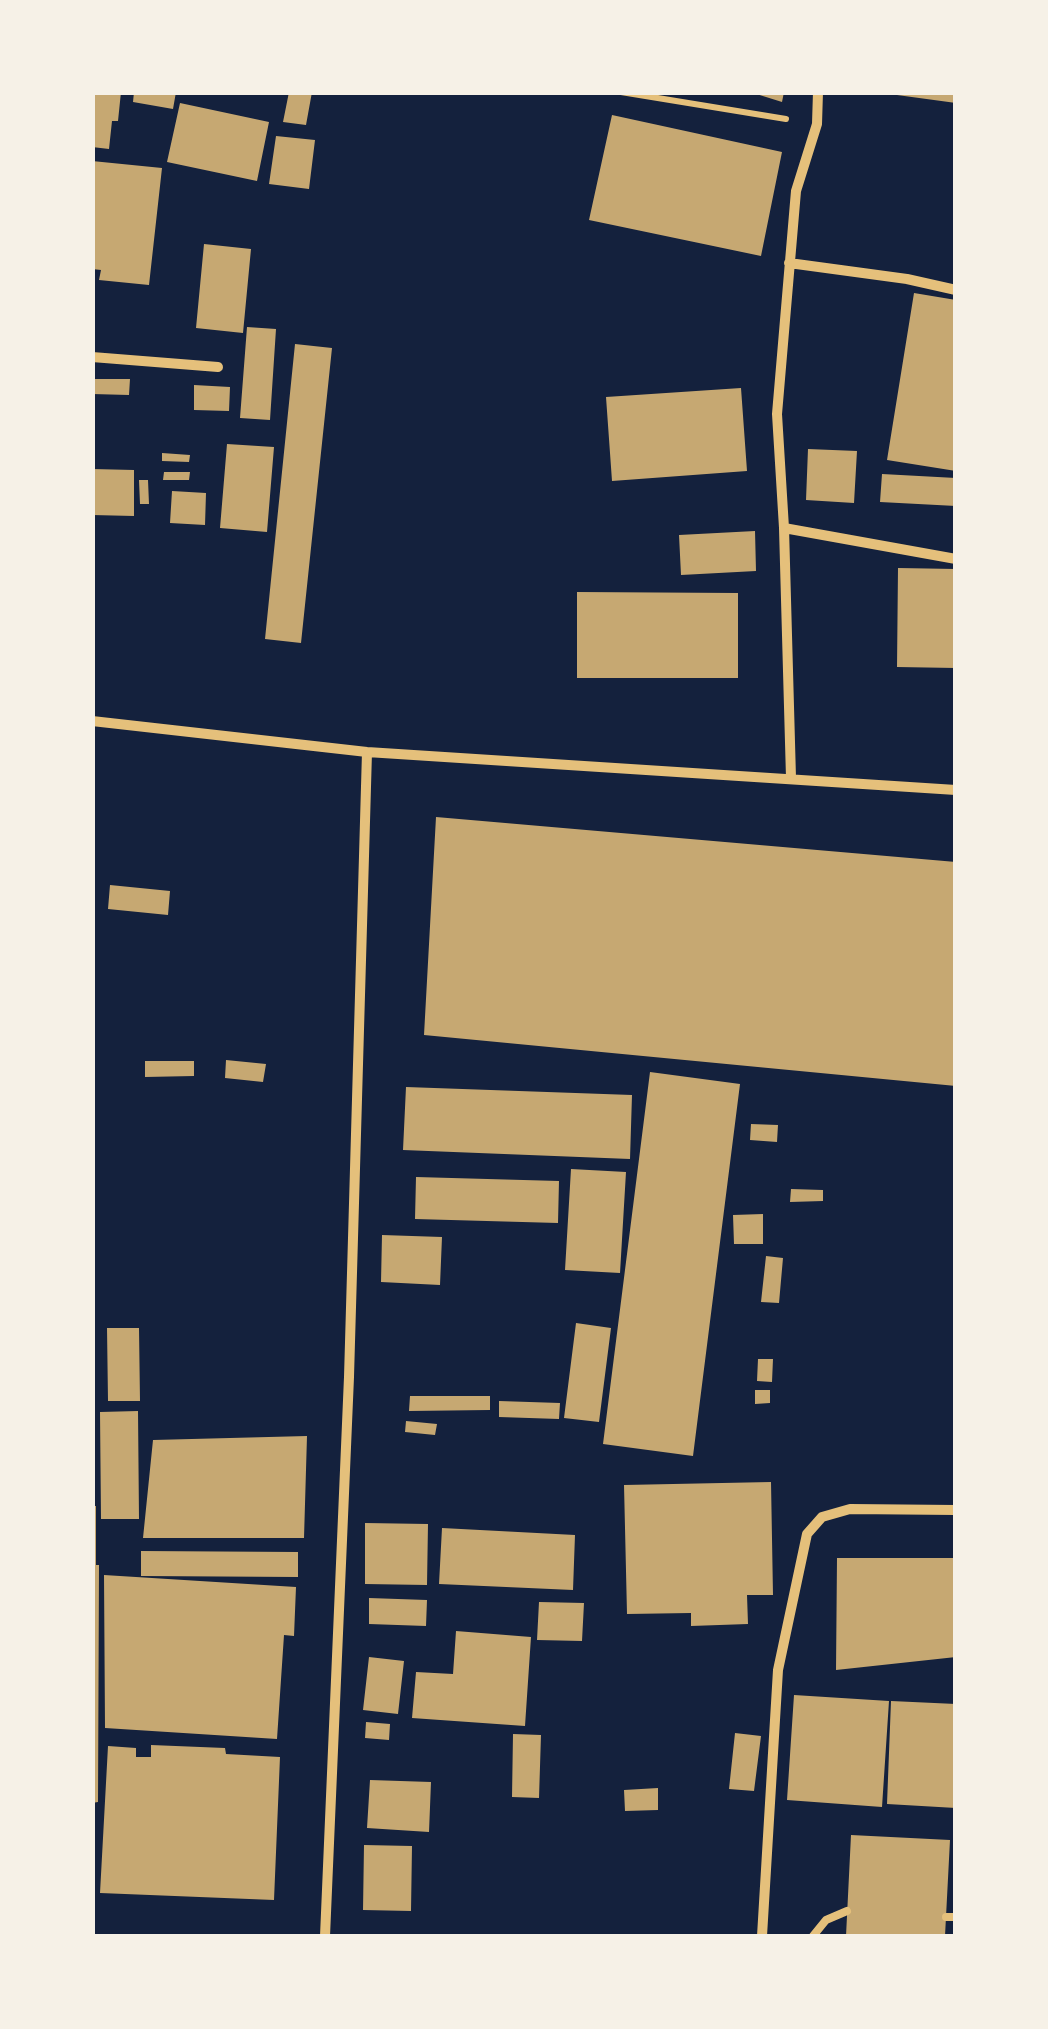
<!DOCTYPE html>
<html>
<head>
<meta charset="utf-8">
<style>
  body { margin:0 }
  #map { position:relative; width:1048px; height:2029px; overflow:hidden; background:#14213d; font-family:"Libre Baskerville",serif }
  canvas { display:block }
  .frame { position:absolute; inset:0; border:95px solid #f6f1e7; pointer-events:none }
</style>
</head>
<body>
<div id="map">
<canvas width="1048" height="2029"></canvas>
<div class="frame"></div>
</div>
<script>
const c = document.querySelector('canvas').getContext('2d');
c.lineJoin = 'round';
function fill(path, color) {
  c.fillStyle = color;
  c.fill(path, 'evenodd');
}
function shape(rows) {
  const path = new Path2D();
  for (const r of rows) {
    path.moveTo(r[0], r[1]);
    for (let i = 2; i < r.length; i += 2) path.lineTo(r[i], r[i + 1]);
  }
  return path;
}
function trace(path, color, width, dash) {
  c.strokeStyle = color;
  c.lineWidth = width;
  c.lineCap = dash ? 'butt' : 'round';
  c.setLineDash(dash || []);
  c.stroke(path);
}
const building = shape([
  [92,92,121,92,118,121,112,121,109,149,92,147],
  [134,92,176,92,173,109,133,102],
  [289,92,312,92,306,125,283,122],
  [750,92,784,92,782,102],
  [897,92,956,92,956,103,897,95],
  [180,103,269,122,257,181,167,162],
  [612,115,782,152,761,256,589,220],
  [276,136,315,140,309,189,269,184],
  [92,161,162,168,149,285,99,280,101,270,92,269],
  [204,244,251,249,243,333,196,328],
  [914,293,956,300,956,471,887,460],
  [247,327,276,329,270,420,240,418],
  [295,344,332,348,301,643,265,639],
  [92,379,130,379,129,395,92,394],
  [194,385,230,387,229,411,194,410],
  [741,388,747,471,612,481,606,397],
  [227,444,274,447,267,532,220,528],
  [808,449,857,451,854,503,806,500],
  [162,453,190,455,189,462,162,461],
  [92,469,134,470,134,516,92,515],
  [164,472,190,472,189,480,163,480],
  [882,474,956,478,956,506,880,502],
  [139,480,148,480,149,504,140,504],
  [172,491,206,493,205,525,170,523],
  [755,531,756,571,681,575,679,535],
  [898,568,956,569,956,668,897,667],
  [577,592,738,593,738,678,577,678],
  [436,817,956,862,956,1086,424,1035],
  [110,885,170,891,168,915,108,909],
  [226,1060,266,1064,263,1082,225,1078],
  [145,1061,194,1061,194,1076,145,1077],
  [650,1072,740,1084,693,1456,603,1444],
  [406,1087,632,1095,630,1159,403,1150],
  [751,1124,778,1125,777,1142,750,1140],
  [571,1169,626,1172,620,1273,565,1270],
  [416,1177,559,1181,558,1223,415,1219],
  [791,1189,823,1190,823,1201,790,1202],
  [763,1214,763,1244,734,1244,733,1215],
  [382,1235,442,1237,440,1285,381,1282],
  [766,1256,783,1258,779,1303,761,1302],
  [576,1323,611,1328,599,1422,564,1418],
  [107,1328,139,1328,140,1401,108,1401],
  [758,1359,773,1359,772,1382,757,1381],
  [755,1390,770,1390,770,1403,755,1404],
  [410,1396,490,1396,490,1410,409,1411],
  [499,1401,560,1403,559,1419,499,1417],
  [138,1411,139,1519,101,1519,100,1412],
  [406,1421,437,1424,435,1435,405,1432],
  [307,1436,304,1538,143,1538,153,1440],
  [771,1482,773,1595,747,1595,748,1624,691,1626,691,1613,627,1614,624,1485],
  [92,1506,96,1506,96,1565,99,1565,98,1802,92,1803],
  [365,1523,428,1524,427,1585,365,1584],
  [442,1528,575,1535,573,1590,439,1584],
  [141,1551,298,1552,298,1577,141,1576],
  [837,1558,956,1558,956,1657,836,1670],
  [104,1575,296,1587,294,1636,284,1635,277,1739,105,1728],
  [369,1598,427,1600,426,1626,369,1624],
  [539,1602,584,1603,582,1641,537,1640],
  [456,1631,531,1637,525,1726,412,1718,416,1672,453,1674],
  [369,1657,404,1661,398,1714,363,1710],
  [794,1695,889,1701,882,1807,787,1800],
  [891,1701,956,1704,956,1808,887,1804],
  [366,1722,390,1724,389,1740,365,1738],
  [735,1733,761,1736,754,1791,729,1789],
  [513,1734,541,1735,539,1798,512,1797],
  [151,1745,225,1748,226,1754,280,1757,274,1900,100,1893,108,1746,136,1748,136,1757,151,1757],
  [370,1780,431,1782,429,1832,367,1828],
  [658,1788,658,1810,625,1811,624,1790],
  [851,1835,950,1840,945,1936,846,1936],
  [364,1845,412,1846,411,1911,363,1910]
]);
const path = shape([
  [621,92,786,119]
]);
const service = shape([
  [946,1917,956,1917],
  [813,1936,826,1920,847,1911]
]);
const minor = shape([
  [789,263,907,279,956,290],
  [92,357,218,367],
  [784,528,956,559],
  [92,721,367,752,956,790],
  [791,778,784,528,777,414,796,191,817,124,818,92],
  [325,1936,349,1377,367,752],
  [762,1936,778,1670,807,1534,822,1517,850,1509,956,1510]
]);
fill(building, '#c6a872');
trace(path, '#e5c07b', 6);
trace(service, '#e5c07b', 8);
trace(minor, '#e5c07b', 10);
</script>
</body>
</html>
